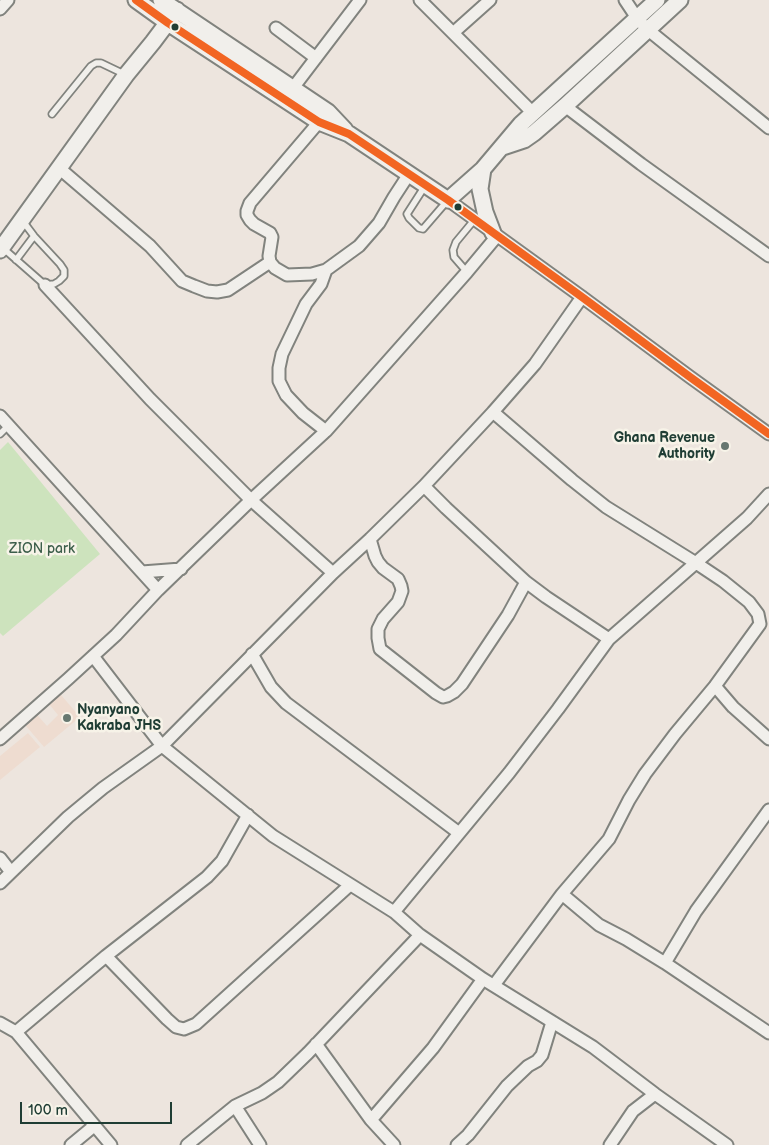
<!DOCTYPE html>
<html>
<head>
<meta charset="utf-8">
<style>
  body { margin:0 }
  #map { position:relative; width:769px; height:1145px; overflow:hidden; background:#ede5de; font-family:"Balsamiq Sans",sans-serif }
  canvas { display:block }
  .scale { position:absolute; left:20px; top:1102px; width:152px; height:22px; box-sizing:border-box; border:2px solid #1f3d34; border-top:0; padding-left:6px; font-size:15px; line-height:18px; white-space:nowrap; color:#1f3d34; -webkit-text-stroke:4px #f7f3e8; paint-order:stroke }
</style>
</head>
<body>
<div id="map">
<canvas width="769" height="1145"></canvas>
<div class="scale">100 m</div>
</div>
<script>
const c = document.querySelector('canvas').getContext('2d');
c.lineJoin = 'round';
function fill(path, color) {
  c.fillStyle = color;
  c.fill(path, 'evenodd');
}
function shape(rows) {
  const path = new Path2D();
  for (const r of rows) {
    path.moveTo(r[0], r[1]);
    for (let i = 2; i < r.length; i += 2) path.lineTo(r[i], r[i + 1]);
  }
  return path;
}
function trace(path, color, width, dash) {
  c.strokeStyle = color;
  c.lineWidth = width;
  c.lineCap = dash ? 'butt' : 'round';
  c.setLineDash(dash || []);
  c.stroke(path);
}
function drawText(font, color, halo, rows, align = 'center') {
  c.font = font + ' "Balsamiq Sans",sans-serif';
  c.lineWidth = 5;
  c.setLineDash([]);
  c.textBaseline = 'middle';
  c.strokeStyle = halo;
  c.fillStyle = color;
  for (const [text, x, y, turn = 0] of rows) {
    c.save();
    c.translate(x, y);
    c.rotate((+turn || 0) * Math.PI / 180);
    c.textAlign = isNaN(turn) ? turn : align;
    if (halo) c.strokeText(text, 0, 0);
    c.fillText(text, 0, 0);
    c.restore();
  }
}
const built = shape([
  [55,688,80,717,44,747,20,719,32,709,47,726,58,715,44,698],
  [28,733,40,747,0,780,0,756]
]);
const green = shape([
  [8,442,100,554,3,636,0,633,0,450]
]);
const service = shape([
  [52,114,91,66,96,63,101,63,126,75],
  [425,186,407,214,409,218,419,228,423,229,448,200],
  [4,249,45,285,54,284,59,281,64,276,64,270,60,264,34,236,22,220],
  [16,260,34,236],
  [467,272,454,257,453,250,456,242,475,219],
  [0,434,8,426]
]);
const minor = shape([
  [420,0,533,113],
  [625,0,637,18,647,29,769,128],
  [0,9,8,0],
  [276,28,316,58],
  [453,33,490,0],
  [293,88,360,0],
  [565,106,641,164,769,256],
  [319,122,250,203,247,211,247,215,250,220,254,224,270,233,272,237,269,256,270,262,275,268,287,275,312,274,326,270,359,246,379,223,394,197,409,174],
  [59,168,150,246,182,281,194,286,207,291,217,292,228,290,270,262],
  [448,200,582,297,690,377,769,434],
  [45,285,150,399,251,500,333,573],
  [493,412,572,480,606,507,696,563,723,581,749,602,758,614,760,624,715,686,675,734,645,774,629,800,609,839,562,894,494,985],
  [0,416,158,590],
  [326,431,303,413,286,395,279,381,279,368,282,354,306,304,321,284,326,270],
  [424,486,446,508,526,582,546,597,609,639],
  [370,539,375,556,378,562,383,568,398,579,401,586,402,591,398,602,383,619,378,629,378,638,380,649,436,693,443,697,447,696,454,692,462,684,508,615,526,582],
  [142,572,181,569],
  [252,654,271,687,286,703,459,833],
  [93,656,162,746,273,836,394,912,420,935,483,979,593,1047,655,1094,727,1145],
  [715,686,733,707,769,739],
  [0,739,68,679,116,635,158,590,251,500,326,431,467,272,497,236],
  [0,858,11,872],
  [0,883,68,817,103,788,162,746,333,573,370,539,424,486,493,412,535,364,582,297],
  [562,894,599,925,626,939,665,963,769,1033],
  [394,912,509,773,558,709,609,639,747,518,769,494],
  [106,956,167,1019,176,1027,184,1029,196,1024,350,885],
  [665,963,696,911,769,810],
  [0,1023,16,1032,111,1145],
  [16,1032,106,956,207,877,222,861,248,815],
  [316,1044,371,1120],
  [235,1106,260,1145],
  [71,1145,94,1126],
  [187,1145,235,1106,262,1093,278,1082,308,1053,420,935],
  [394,1145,371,1120,433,1048,483,979],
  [457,1145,468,1135,507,1086,528,1066,537,1061,542,1055,552,1022],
  [610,1145,633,1111,655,1094]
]);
const tertiary = shape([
  [136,0,168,23,319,122,349,134,448,200,483,169,521,124,657,0],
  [161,0,328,112,345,130],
  [503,147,524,140,534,133,565,106,680,0],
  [483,169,480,189,485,212,493,233],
  [0,250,126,75,153,42,177,10]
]);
const bus1 = shape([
  [136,0,168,23,319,122,349,134,448,200,582,297,690,377,769,434]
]);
const markers = [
  [175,27,4.5,"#1f3d34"],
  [458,207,4.5,"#1f3d34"],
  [725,446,5,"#677870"],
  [67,718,5,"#677870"]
];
const poiNames = [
  ["Ghana Revenue",715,438],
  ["Authority",715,454],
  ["Nyanyano",77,710,"left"],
  ["Kakraba JHS",77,726,"left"]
];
const parkNames = [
  ["ZION park",42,549]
];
fill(built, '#eedcd0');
fill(green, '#cde3bd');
trace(service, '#81837e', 9);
trace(minor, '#81837e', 15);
trace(tertiary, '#81837e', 19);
trace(service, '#f1efeb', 5.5);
trace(minor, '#f1efeb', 11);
trace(tertiary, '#f1efeb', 15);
trace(bus1, '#f26522', 8);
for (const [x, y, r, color] of markers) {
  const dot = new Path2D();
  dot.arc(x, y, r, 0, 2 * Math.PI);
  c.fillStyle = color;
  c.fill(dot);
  trace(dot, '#f7f3e8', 2);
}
drawText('bold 14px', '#1f3d34', '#f7f3e8', poiNames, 'right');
drawText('14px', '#3c5e4a', '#f7f3e8', parkNames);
</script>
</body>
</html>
